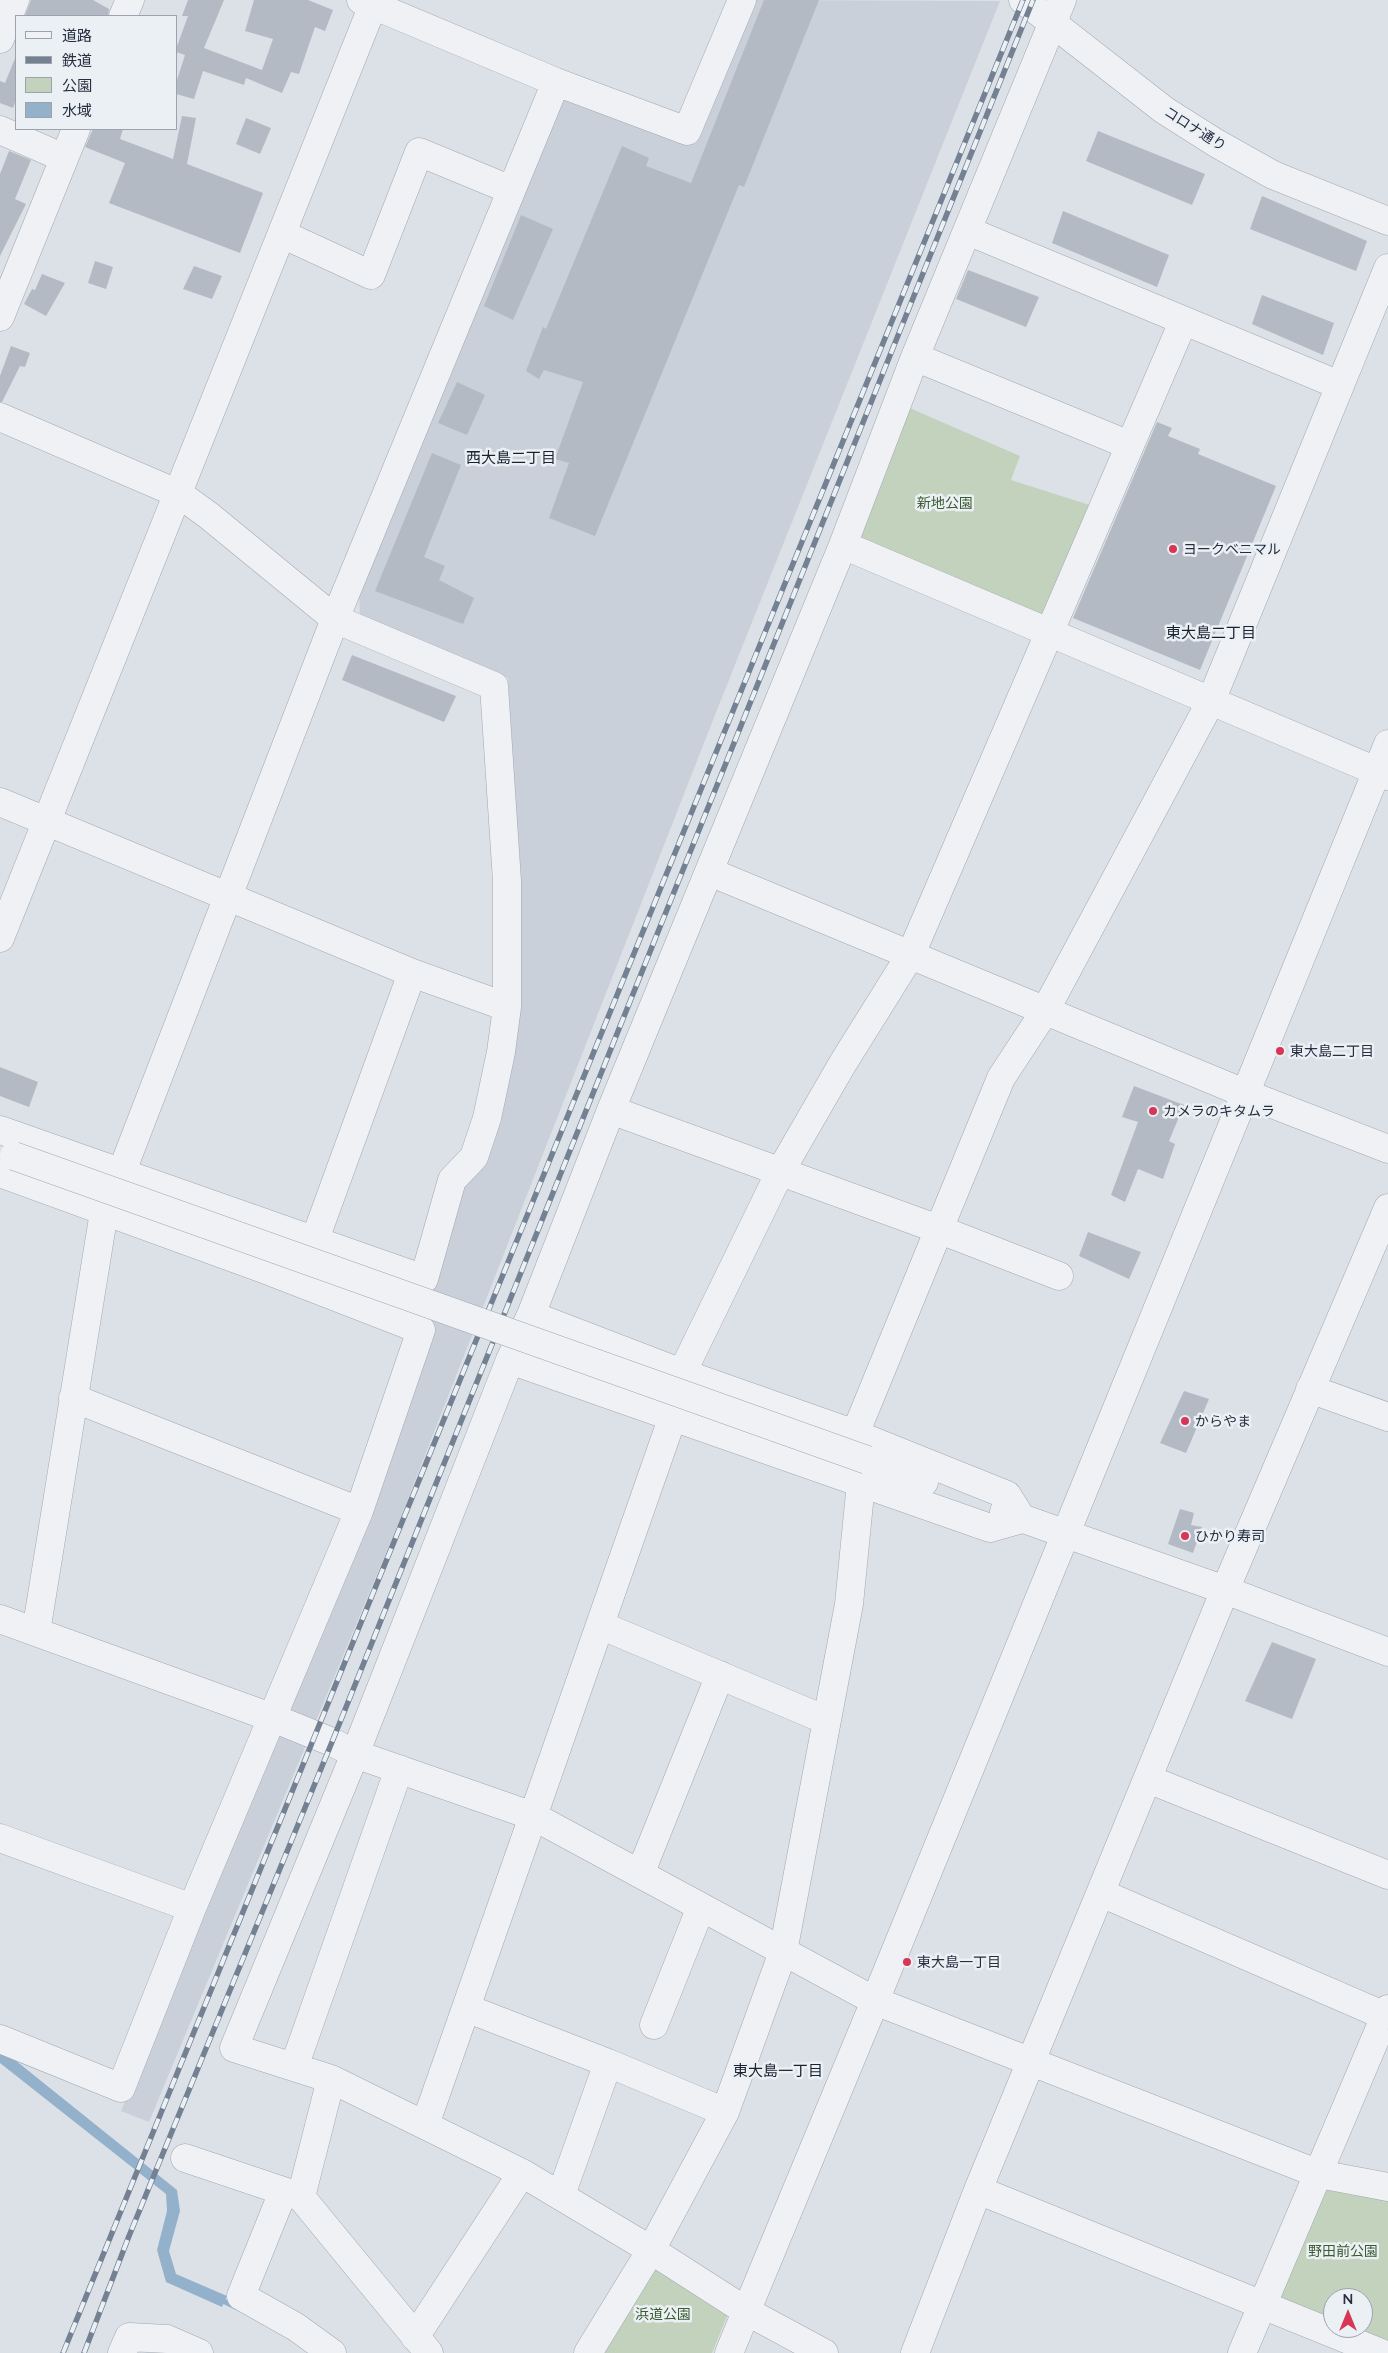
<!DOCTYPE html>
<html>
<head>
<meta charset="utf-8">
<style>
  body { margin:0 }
  #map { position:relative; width:1388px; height:2353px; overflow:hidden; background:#dce1e7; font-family:Lato,"Noto Sans JP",sans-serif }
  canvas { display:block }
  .legend { position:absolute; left:15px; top:15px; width:162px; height:115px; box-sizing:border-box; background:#ebf0f5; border:1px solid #9ca3ac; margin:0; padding:6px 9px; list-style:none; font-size:15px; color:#252f3f }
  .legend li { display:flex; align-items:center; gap:10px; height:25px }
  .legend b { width:25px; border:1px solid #9ca3ac }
  .north { position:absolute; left:1323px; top:2288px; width:50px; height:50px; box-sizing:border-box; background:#ebf0f5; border:1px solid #9ca3ac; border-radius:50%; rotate:0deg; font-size:14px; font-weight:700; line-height:20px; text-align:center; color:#252f3f }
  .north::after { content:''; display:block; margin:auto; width:18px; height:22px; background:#d73657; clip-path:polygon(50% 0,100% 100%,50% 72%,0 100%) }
</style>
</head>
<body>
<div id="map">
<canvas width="1388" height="2353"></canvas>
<ul class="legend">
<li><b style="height:6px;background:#eff1f5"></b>道路</li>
<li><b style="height:6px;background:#748192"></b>鉄道</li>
<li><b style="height:14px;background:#c3d2bc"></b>公園</li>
<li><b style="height:14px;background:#94b1cb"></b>水域</li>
</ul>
<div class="north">N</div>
</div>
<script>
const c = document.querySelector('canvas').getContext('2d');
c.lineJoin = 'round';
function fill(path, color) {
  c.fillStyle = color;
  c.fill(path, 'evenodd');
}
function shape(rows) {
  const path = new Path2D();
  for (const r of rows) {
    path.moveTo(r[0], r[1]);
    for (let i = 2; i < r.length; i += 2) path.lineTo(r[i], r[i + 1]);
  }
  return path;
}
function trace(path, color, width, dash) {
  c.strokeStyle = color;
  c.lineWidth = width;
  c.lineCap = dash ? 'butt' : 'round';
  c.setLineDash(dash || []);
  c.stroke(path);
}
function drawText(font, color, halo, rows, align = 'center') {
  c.font = font + ' Lato,"Noto Sans JP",sans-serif';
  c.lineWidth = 5;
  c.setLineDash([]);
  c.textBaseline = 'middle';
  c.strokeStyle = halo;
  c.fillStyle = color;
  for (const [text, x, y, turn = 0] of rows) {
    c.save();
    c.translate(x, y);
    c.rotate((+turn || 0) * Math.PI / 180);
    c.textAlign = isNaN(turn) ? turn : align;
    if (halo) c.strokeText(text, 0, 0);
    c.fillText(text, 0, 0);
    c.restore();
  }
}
const built = shape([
  [750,0,1000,1,715,715,400,1519,149,2122,121,2111,371,1509,432,1331,434,1268,460,1183,482,1166,518,846,508,678,360,617,359,592,557,97,688,145]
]);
const green = shape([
  [905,406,1020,456,1011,480,1096,507,1047,612,1031,616,859,542],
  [1324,2186,1388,2199,1388,2348,1342,2328,1363,2328,1363,2298,1333,2298,1333,2324,1272,2298],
  [651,2261,730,2309,712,2353,594,2353]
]);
const water = shape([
  [0,2048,177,2190,180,2211,169,2251,176,2274,227,2296,222,2307,166,2282,157,2250,167,2211,166,2194,0,2063]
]);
const stream = shape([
  [217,2298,236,2307]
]);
const building = shape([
  [31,0,93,0,109,9,108,16,25,16],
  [188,0,224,0,204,48,262,70,273,39,245,31,254,0,308,0,333,10,325,31,315,27,299,74,291,72,282,93,246,78,244,85,203,71,194,99,176,94,176,83,185,55,176,52,176,49,188,16,182,16],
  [764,0,819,0,744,187,739,185,595,536,549,518,569,463,555,459,583,382,544,370,539,379,526,371,543,327,546,329,622,146,649,158,646,166,691,183],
  [16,56,16,99,13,108,0,103,0,81,5,83],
  [182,116,196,118,187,164,263,193,240,253,109,203,125,163,85,147,93,129,123,129,120,139,173,159],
  [246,118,271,128,260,154,236,144],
  [1098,131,1205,174,1192,205,1086,161],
  [9,151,31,160,15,199,26,204,0,256,0,174],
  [1262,196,1367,241,1356,271,1250,229],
  [1063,211,1169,255,1157,287,1052,243],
  [521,215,553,229,513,320,484,306],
  [95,261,113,267,106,289,88,283],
  [194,266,222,276,212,299,183,289],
  [968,270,1039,297,1026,327,956,299],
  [42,274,65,283,46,316,24,304,32,289,35,290],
  [1262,295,1334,323,1323,355,1252,324],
  [11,346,30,353,25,367,20,366,2,402,0,402,0,376],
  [457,382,485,395,467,435,438,423],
  [1157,422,1172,428,1168,436,1200,449,1198,454,1276,486,1200,670,1073,618],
  [432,453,461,465,424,557,445,566,439,580,474,598,463,624,375,591],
  [352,655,456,696,444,722,342,680],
  [0,1067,38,1082,29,1107,0,1096],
  [1134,1086,1184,1105,1169,1141,1175,1144,1163,1179,1138,1169,1125,1202,1111,1195,1138,1122,1122,1117],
  [1088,1232,1141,1252,1129,1279,1079,1256],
  [1184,1391,1209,1399,1186,1453,1160,1443],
  [1180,1509,1194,1513,1191,1525,1202,1527,1193,1553,1168,1544],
  [1272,1642,1316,1659,1292,1719,1245,1701]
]);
const minor = shape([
  [361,0,556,82,687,131,742,0],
  [1023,0,1164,110,1216,143,1273,175,1388,221],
  [123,16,130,0],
  [0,39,15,0],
  [0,130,64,158],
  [968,231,1339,385],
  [282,234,371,275,419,152,511,190],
  [0,317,76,129],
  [915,357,1129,445],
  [0,417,179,494,208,515,335,619,494,686,507,881,507,1007,501,1052,487,1118,474,1157,452,1180,424,1279,0,1130],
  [843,545,1388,776],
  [0,802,412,973,507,1007],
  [710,872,1244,1093,1388,1149],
  [0,938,375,0],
  [611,1110,938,1229,1059,1276],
  [122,1171,335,619,556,82],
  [0,1173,264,1269,421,1330,359,1511,192,1908,121,2088,0,2039],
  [314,1242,412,973],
  [510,1360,990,1528,1022,1519,1007,1495,855,1434,682,1373,531,1315],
  [682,1373,780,1172,843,1063,911,954,1183,322],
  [1310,1389,1388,1417],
  [73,1398,359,1511],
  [855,1434,1001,1078,1045,1011,1211,701,1388,268],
  [867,1460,924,1482],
  [1004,1512,1225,1590,1388,1652],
  [0,1619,273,1718,332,1742,355,1754,533,1816,875,2001,1319,2174,1388,2187],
  [600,1625,826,1720],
  [36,1632,104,1212],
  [1148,1779,1388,1875],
  [0,1838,192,1908],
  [640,1874,720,1675],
  [1101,1893,1385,2016],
  [466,2008,608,2063,725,2112],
  [654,2025,701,1907],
  [294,2067,399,1769],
  [425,2125,673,1416],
  [185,2158,301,2197,429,2353],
  [978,2190,1381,2353],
  [283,2192,241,2296,296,2327,332,2353],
  [561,2195,608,2063],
  [301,2197,331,2079],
  [415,2337,522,2173],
  [122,2353,129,2337,167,2339,199,2353],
  [588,2353,651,2250,725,2112,783,1952,849,1604,861,1483],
  [729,2353,875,2001,1388,744],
  [824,2353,746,2311,651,2250,522,2173,331,2079,234,2048,355,1754,510,1360,531,1315,611,1110,843,545,915,357,1062,0],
  [915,2353,978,2190,1225,1590,1388,1208],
  [1242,2353,1388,2009]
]);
const rail = shape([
  [63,2353,1023,0],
  [84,2353,129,2236,332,1742,1033,0]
]);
const minorBridge = shape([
  [14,1156,867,1460]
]);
const markers = [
  [1173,549,5,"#d73657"],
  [1280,1051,5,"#d73657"],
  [1153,1111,5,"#d73657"],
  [1185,1421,5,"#d73657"],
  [1185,1536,5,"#d73657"],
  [907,1962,5,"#d73657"]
];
const streetNames = [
  ["コロナ通り",1195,129,32]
];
const parkNames = [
  ["新地公園",945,503],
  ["野田前公園",1343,2251],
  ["浜道公園",663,2314]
];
const poiNames = [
  ["ヨークベニマル",1183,549],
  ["東大島二丁目",1290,1051],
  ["カメラのキタムラ",1163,1111],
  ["からやま",1195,1421],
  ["ひかり寿司",1195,1536],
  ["東大島一丁目",917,1962]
];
const neighbourhoodNames = [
  ["西大島二丁目",511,458],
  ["東大島二丁目",1211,633],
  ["東大島一丁目",778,2071]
];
fill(built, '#cad0da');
fill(green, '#c3d2bc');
fill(water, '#94b1cb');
trace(stream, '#94b1cb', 5.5);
fill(building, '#b3bac4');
trace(minor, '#a1a8b1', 29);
trace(minor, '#eff1f5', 28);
trace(rail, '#748192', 5.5);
trace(rail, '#ebf0f5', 4, [11]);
trace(minorBridge, '#a1a8b1', 29, []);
trace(minorBridge, '#eff1f5', 28);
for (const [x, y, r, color] of markers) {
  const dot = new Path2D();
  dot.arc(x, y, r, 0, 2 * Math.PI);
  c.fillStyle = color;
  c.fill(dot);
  trace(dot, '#ebf0f5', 2);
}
drawText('14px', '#252f3f', '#ebf0f5', streetNames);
drawText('14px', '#3b5b31', '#ebf0f5', parkNames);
drawText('14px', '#252f3f', '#ebf0f5', poiNames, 'left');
drawText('15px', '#17212f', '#ebf0f5', neighbourhoodNames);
</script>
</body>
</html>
